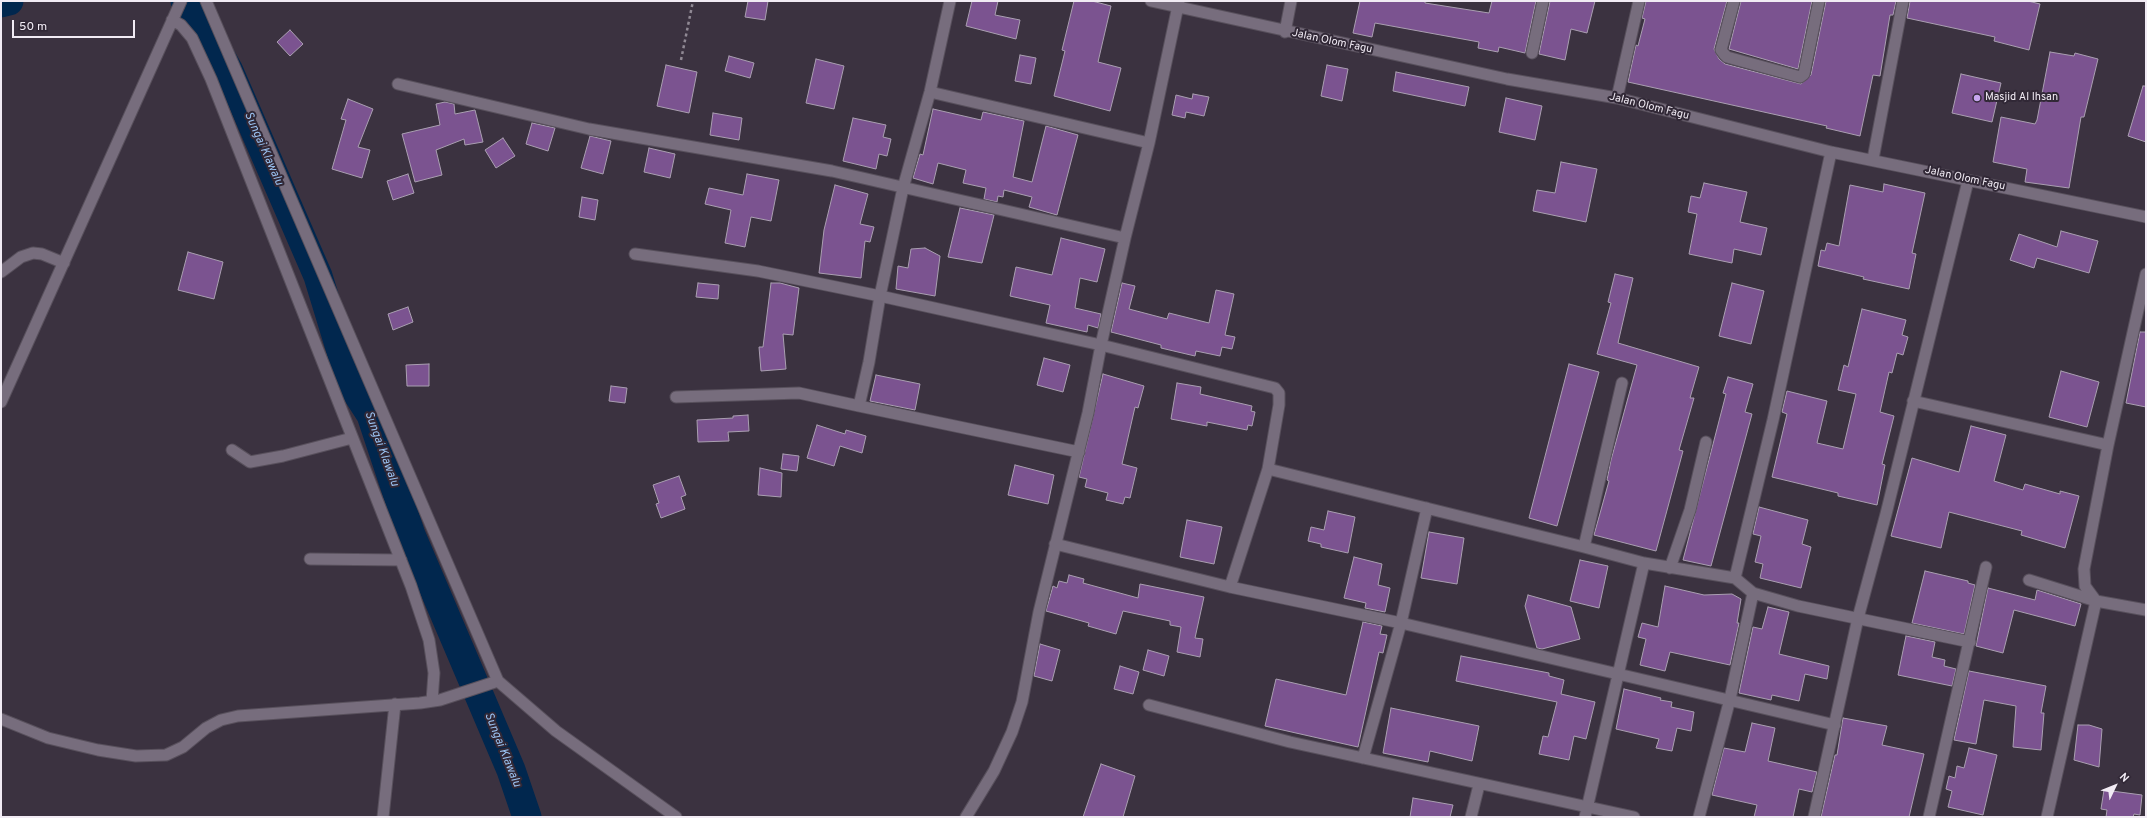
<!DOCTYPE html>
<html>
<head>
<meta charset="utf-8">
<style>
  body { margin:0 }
  #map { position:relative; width:2147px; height:818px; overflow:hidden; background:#3b3240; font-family:Overpass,sans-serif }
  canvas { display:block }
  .frame { position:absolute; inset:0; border:2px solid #f1ebf4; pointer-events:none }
  .north { position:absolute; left:2095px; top:766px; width:40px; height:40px; -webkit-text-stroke:3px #312836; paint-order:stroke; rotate:47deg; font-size:11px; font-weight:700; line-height:16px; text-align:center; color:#f1ebf4 }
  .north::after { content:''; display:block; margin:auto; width:14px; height:18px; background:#f1ebf4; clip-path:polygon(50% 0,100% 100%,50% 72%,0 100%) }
  .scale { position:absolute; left:12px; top:20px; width:123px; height:18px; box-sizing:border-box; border:2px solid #f1ebf4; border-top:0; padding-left:5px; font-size:12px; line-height:14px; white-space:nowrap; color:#f1ebf4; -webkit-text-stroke:3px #312836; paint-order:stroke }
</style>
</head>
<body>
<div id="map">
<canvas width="2147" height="818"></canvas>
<div class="frame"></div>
<div class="north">N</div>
<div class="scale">50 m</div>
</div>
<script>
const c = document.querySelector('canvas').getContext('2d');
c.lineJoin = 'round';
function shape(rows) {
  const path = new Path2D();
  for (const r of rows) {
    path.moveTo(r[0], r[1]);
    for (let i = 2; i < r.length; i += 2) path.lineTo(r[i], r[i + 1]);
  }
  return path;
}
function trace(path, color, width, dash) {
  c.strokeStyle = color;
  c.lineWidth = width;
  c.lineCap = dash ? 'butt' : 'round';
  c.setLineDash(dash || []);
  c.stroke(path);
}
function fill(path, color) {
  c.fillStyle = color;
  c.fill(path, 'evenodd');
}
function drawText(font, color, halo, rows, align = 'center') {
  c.font = font + ' Overpass,sans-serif';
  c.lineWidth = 4;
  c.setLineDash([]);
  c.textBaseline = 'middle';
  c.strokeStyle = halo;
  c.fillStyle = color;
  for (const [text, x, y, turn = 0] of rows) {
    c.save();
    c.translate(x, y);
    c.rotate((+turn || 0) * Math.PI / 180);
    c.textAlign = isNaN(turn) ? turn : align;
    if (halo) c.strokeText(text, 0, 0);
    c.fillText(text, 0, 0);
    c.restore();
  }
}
const river = shape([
  [185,1,196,13,229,71,318,276,351,384,371,415,411,535,511,770,527,817],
  [1,3,9,1]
]);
const building = shape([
  [748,1,768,1,765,20,745,17,748,1],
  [972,1,998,1,995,15,1020,20,1016,39,966,26,972,1],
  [1074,1,1092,1,1111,6,1098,62,1121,68,1110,111,1054,96,1065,51,1062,50,1074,1],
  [1360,1,1425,1,1425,3,1489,13,1492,1,1536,1,1525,53,1499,47,1498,52,1478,48,1479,42,1375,23,1372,37,1353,33,1360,1],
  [1550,1,1595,1,1587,33,1571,29,1565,60,1539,54,1550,1],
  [1646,1,1727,1,1714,49,1719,59,1725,64,1801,84,1811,75,1826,1,1896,1,1893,15,1890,15,1880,76,1873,75,1860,136,1826,128,1827,126,1628,82,1636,45,1638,46,1645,19,1642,18,1646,1],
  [1741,1,1812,1,1798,69,1729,49,1741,1],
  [1910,1,2028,1,2040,4,2029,50,1994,41,1995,37,1907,18,1910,1],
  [290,30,303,44,290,56,277,42,290,30],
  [2050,52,2074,56,2075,53,2098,59,2084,117,2081,117,2069,188,2025,182,2027,169,1993,162,2001,117,2035,124,2037,120,2050,52],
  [1020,55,1036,58,1031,84,1015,81,1020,55],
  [729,56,754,63,750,78,725,71,729,56],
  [816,59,844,66,834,109,806,103,816,59],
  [666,65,697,72,689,113,657,106,666,65],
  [1327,65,1348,69,1342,101,1321,96,1327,65],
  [1396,72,1469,87,1465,106,1393,91,1396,72],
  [1961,74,2001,83,1992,122,1952,113,1961,74],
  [2143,86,2146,86,2146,142,2128,136,2143,86],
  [1193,94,1209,97,1204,116,1186,112,1185,118,1172,115,1176,95,1192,99,1193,94],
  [1506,98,1542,106,1535,140,1499,132,1506,98],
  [348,99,373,109,358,147,370,150,362,178,332,169,346,120,341,119,348,99],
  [445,102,454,104,455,114,475,110,483,142,465,145,464,139,436,150,442,175,415,182,402,134,440,125,436,104,445,102],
  [933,109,981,120,983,112,1024,121,1013,177,1032,182,1046,126,1078,135,1057,215,1029,207,1032,197,1004,190,1003,197,998,196,997,202,984,199,986,188,963,183,966,170,938,163,933,184,913,178,920,154,923,155,933,109],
  [713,113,742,118,739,140,710,135,713,113],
  [853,118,886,125,883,137,891,139,887,156,879,154,876,169,843,161,853,118],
  [532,123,555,128,548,151,526,144,532,123],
  [590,136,611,141,603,174,581,168,590,136],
  [503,138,515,156,496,168,485,150,503,138],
  [649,148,675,154,670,178,644,172,649,148],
  [1561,162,1597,169,1586,222,1533,211,1537,190,1555,193,1561,162],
  [408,174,414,193,393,200,387,181,408,174],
  [747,174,779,180,771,221,751,217,745,247,725,243,731,210,705,204,709,188,743,195,747,174],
  [1704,183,1747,192,1740,222,1767,228,1761,255,1734,249,1732,263,1689,254,1697,214,1688,212,1691,196,1700,198,1704,183],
  [1884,184,1925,193,1912,253,1916,254,1909,289,1863,279,1864,277,1818,266,1821,250,1825,251,1827,243,1839,246,1850,185,1883,192,1884,184],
  [835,185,868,194,860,224,874,227,870,242,865,241,861,278,819,273,824,230,835,185],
  [582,197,598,200,595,220,579,217,582,197],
  [960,208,994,215,982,263,948,257,960,208],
  [2061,231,2098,241,2089,273,2037,258,2034,268,2010,260,2019,234,2057,247,2061,231],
  [1061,238,1105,249,1097,282,1080,278,1075,308,1101,314,1098,328,1088,325,1087,332,1046,323,1050,305,1010,296,1016,267,1052,275,1061,238],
  [925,248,940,256,935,296,896,289,898,266,908,268,911,249,925,248],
  [188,252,223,262,214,299,178,290,188,252],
  [1615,274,1633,278,1618,343,1699,367,1690,398,1694,398,1679,450,1683,451,1656,551,1594,535,1609,481,1607,480,1611,460,1637,365,1597,354,1611,303,1608,302,1615,274],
  [698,283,719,285,718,299,696,297,698,283],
  [771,283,780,283,799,288,793,335,783,334,786,369,761,371,759,347,763,347,771,283],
  [1122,283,1135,286,1129,309,1167,319,1169,313,1209,323,1216,290,1234,294,1225,335,1235,337,1232,349,1222,347,1220,356,1196,351,1195,356,1161,348,1161,345,1111,332,1122,283],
  [1732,283,1764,291,1751,344,1719,336,1732,283],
  [408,307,413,322,393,330,388,314,408,307],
  [1862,309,1906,320,1902,335,1908,337,1903,355,1897,353,1892,373,1889,372,1880,412,1894,416,1882,464,1885,465,1877,505,1838,496,1838,493,1772,477,1787,414,1782,412,1787,391,1827,401,1817,443,1843,449,1856,394,1838,390,1844,365,1848,367,1862,309],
  [2140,332,2146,332,2146,407,2126,403,2140,332],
  [1044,358,1070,365,1063,392,1037,385,1044,358],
  [429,364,429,386,407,386,406,365,429,364],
  [1569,364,1599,372,1557,526,1529,518,1569,364],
  [2061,371,2099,382,2087,427,2049,417,2061,371],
  [1103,374,1144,386,1138,408,1135,407,1122,464,1137,468,1130,498,1125,497,1123,504,1106,500,1108,493,1085,487,1087,479,1079,477,1103,374],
  [876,375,920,384,915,410,870,401,876,375],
  [1728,377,1753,384,1745,412,1752,414,1711,566,1683,560,1726,394,1723,393,1728,377],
  [1177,383,1201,387,1200,394,1252,406,1251,411,1255,412,1252,426,1248,425,1247,430,1207,422,1207,426,1171,419,1177,383],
  [611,386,627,388,625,403,609,401,611,386],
  [748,415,749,431,728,432,729,441,698,442,697,420,733,418,733,416,748,415],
  [817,425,845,434,846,430,866,436,862,453,840,446,834,466,807,458,817,425],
  [1971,426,2006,435,1994,481,2023,490,2025,484,2060,494,2060,491,2079,496,2065,548,2021,535,2022,531,1949,512,1941,548,1891,536,1912,458,1959,472,1971,426],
  [783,454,799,456,797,471,781,469,783,454],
  [1015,465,1054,475,1048,504,1008,495,1015,465],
  [760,468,782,473,781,497,758,495,760,468],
  [679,476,686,495,681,497,685,509,661,518,656,504,659,503,653,485,679,476],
  [1759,507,1808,520,1802,544,1811,547,1801,588,1760,578,1763,564,1755,562,1761,536,1753,534,1759,507],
  [1328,511,1355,517,1348,553,1321,547,1321,544,1308,541,1311,527,1324,530,1328,511],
  [1187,520,1222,527,1214,564,1180,557,1187,520],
  [1429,532,1464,538,1457,584,1421,578,1429,532],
  [1354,557,1382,564,1378,585,1390,588,1385,612,1365,608,1366,603,1344,598,1354,557],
  [1580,560,1608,566,1599,608,1570,601,1580,560],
  [1925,571,1968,581,1968,583,1975,585,1964,634,1912,623,1925,571],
  [1069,575,1084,579,1083,583,1138,598,1140,584,1204,597,1195,638,1203,639,1200,657,1177,652,1181,627,1170,625,1170,621,1123,611,1116,634,1088,626,1089,623,1046,611,1053,586,1057,588,1059,581,1067,583,1069,575],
  [1665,586,1704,595,1732,594,1741,599,1737,623,1739,623,1730,665,1670,652,1665,671,1640,665,1646,639,1638,637,1642,623,1658,627,1665,586],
  [1988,588,2035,600,2037,590,2081,604,2075,626,2014,610,2003,653,1976,646,1988,588],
  [1528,595,1571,607,1580,639,1542,649,1537,648,1525,606,1528,595],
  [1768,607,1789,612,1779,654,1829,666,1827,679,1805,674,1799,701,1772,695,1771,700,1739,693,1753,627,1762,629,1768,607],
  [1363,622,1382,626,1380,634,1387,635,1383,653,1379,652,1358,747,1265,726,1276,679,1346,695,1363,622],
  [1906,636,1935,642,1932,657,1945,660,1944,666,1956,669,1952,686,1898,675,1906,636],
  [1040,644,1060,650,1052,681,1034,676,1040,644],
  [1148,650,1169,656,1164,676,1143,670,1148,650],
  [1461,656,1549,673,1549,676,1564,680,1561,694,1595,702,1586,739,1574,736,1569,760,1539,754,1543,736,1548,737,1557,702,1456,681,1461,656],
  [1120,666,1139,672,1133,694,1114,689,1120,666],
  [1969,671,2046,686,2041,713,2044,713,2041,750,2013,747,2016,706,1984,700,1976,744,1954,740,1969,671],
  [1624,689,1661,698,1660,700,1672,702,1671,707,1694,712,1691,731,1677,728,1672,751,1656,748,1659,739,1616,729,1624,689],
  [1391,708,1479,726,1472,761,1430,751,1428,762,1383,753,1391,708],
  [1843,718,1887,726,1882,745,1924,754,1909,817,1821,817,1835,755,1837,755,1843,718],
  [1752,723,1775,728,1768,761,1817,772,1812,792,1799,789,1793,817,1754,817,1757,805,1712,795,1724,748,1745,752,1752,723],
  [2078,725,2089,725,2102,729,2099,767,2074,760,2078,725],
  [1969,748,1997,755,1983,815,1948,807,1952,791,1946,789,1949,776,1955,778,1957,766,1964,768,1969,748],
  [1101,764,1135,776,1123,817,1083,817,1101,764],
  [2104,790,2142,795,2140,815,2134,814,2133,817,2106,817,2107,810,2101,809,2104,790],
  [1413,798,1453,805,1450,817,1410,817,1413,798]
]);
const path = shape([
  [681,60,693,1]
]);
const minor = shape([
  [206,1,498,681,556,731,676,817],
  [1151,1,1507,79,1617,98,1831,152,2146,217],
  [1734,1,1721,50,1724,54,1727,57,1800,77,1804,74,1819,1],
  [172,20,181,25,192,38,211,79,411,586,429,640,434,673,432,701],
  [1285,32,1291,1],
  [1532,53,1543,1],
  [398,84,589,129,832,171,1125,238],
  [930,92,1149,143],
  [1617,98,1639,1],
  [1873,159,1903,1],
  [635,254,758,271,880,296,1101,345,1275,388,1279,393,1279,405,1268,469,1230,587],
  [1,272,21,257,33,253,42,254,64,263],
  [1622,383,1584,547,1644,563,1735,578,1753,593,1798,606,1970,642],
  [676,397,799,393,859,406,869,362,880,296,903,188,930,92,950,1],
  [1913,401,2108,445],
  [1,402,181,1],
  [859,406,1079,452],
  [232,450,250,462,283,456,352,438],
  [1268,469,1584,547],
  [1055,544,1230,587,1401,623,1835,725],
  [310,559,401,560],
  [1670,568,1690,510,1706,442],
  [1735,578,1773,420,1831,152],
  [2029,580,2096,601,2146,610],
  [1149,705,1290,742,1634,817],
  [1,719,48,738,98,750,136,756,166,755,183,747,206,728,221,720,238,716,420,703,440,700,498,681],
  [1363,758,1401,623,1427,508],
  [383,817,395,704],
  [966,817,994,771,1012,732,1022,702,1039,612,1088,413,1101,345,1125,238,1149,143,1179,1],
  [1471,817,1479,785],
  [1585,817,1644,563],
  [1699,817,1730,699,1753,593],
  [1814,817,1858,618,1886,514,1968,181],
  [1929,817,1986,567],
  [2047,817,2096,601,2085,586,2084,569,2108,445,2146,274]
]);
const markers = [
  [1977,98,4,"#c7a6ef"]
];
const streetNames = [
  ["Jalan Olom Fagu",1332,42,12],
  ["Jalan Olom Fagu",1649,107,14],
  ["Jalan Olom Fagu",1965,179,12]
];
const poiNames = [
  ["Masjid Al Ihsan",1985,98]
];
const waterNames = [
  ["Sungai Klawalu",263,149,66],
  ["Sungai Klawalu",381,449,70],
  ["Sungai Klawalu",502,750,68]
];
trace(river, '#01274e', 29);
fill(building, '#7b5390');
trace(building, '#aa9fb1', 1);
trace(minor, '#58505c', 13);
trace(path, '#908994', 2.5, [3, 3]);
trace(minor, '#776d7d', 11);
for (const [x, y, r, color] of markers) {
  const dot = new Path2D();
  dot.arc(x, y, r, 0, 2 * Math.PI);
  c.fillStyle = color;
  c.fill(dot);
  trace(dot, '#312836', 1.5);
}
drawText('11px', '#f1ebf4', '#312836', streetNames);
drawText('11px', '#f1ebf4', '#312836', poiNames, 'left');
drawText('italic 12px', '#9cc4f4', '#312836', waterNames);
</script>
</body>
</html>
